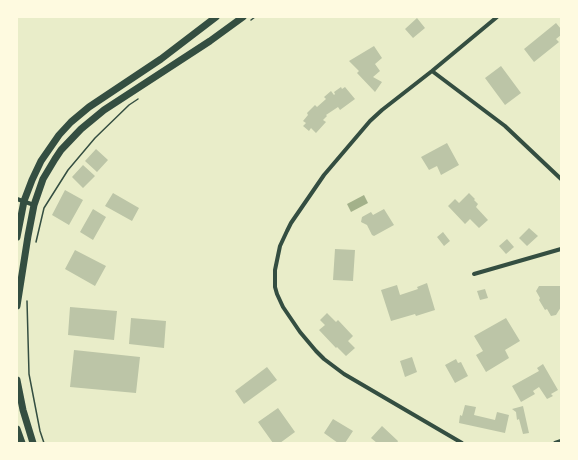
<!DOCTYPE html>
<html>
<head>
<meta charset="utf-8">
<style>
  body { margin:0 }
  #map { position:relative; width:578px; height:460px; overflow:hidden; background:#e9edc9; font-family:Barlow,sans-serif }
  canvas { display:block }
  .frame { position:absolute; inset:0; border:18px solid #fefae0; pointer-events:none }
</style>
</head>
<body>
<div id="map">
<canvas width="578" height="460"></canvas>
<div class="frame"></div>
</div>
<script>
const c = document.querySelector('canvas').getContext('2d');
c.lineJoin = 'round';
function fill(path, color) {
  c.fillStyle = color;
  c.fill(path, 'evenodd');
}
function shape(rows) {
  const path = new Path2D();
  for (const r of rows) {
    path.moveTo(r[0], r[1]);
    for (let i = 2; i < r.length; i += 2) path.lineTo(r[i], r[i + 1]);
  }
  return path;
}
function trace(path, color, width, dash) {
  c.strokeStyle = color;
  c.lineWidth = width;
  c.lineCap = dash ? 'butt' : 'round';
  c.setLineDash(dash || []);
  c.stroke(path);
}
const water = shape([
  [364,195,368,203,351,212,347,204]
]);
const building = shape([
  [417,18,425,28,413,38,405,29],
  [556,23,561,29,561,35,556,39,559,42,534,62,524,49],
  [374,46,382,58,375,64,380,71,373,77,382,82,375,92,357,73,359,71,349,61],
  [501,66,521,93,505,105,485,78],
  [341,87,342,89,345,87,355,99,340,110,338,107,326,115,327,116,323,120,326,122,316,133,311,128,309,131,303,126,306,123,303,121,308,115,307,113,315,105,317,107,326,99,324,97,331,91,334,95,335,94,334,92],
  [447,143,459,165,441,175,437,166,429,170,421,157],
  [96,149,108,160,97,172,85,161],
  [83,165,95,176,83,188,72,177],
  [65,190,83,200,69,225,52,215],
  [113,193,139,208,132,221,105,206],
  [469,193,475,199,474,200,478,204,476,207,488,220,479,228,470,219,465,224,448,206,455,199,459,203],
  [93,209,106,217,93,240,80,232],
  [384,209,394,225,374,236,372,235,367,225,361,222,362,217,371,212,373,215],
  [529,228,538,236,527,246,519,238],
  [443,232,450,241,444,246,437,237],
  [507,239,514,247,506,254,499,246],
  [335,249,355,250,353,281,333,280],
  [75,250,106,266,95,286,65,269],
  [427,283,435,310,416,316,415,314,391,321,381,290,397,285,400,295,418,289,417,287],
  [539,286,561,286,561,307,556,315,551,316,547,309,545,310,539,300,540,298,536,291],
  [485,289,488,298,480,300,477,291],
  [70,307,117,311,114,340,68,335],
  [327,313,336,322,338,320,353,336,348,341,355,348,346,356,337,347,336,348,319,330,325,325,320,320],
  [131,318,166,321,164,348,129,344],
  [506,318,520,341,505,350,509,358,486,372,476,355,483,351,474,336],
  [74,350,140,357,136,393,70,387],
  [412,357,417,372,405,377,400,361],
  [456,359,458,363,461,362,468,376,455,383,445,365],
  [543,364,558,390,551,394,553,396,547,399,539,387,533,391,535,394,521,402,512,386,539,371,537,368],
  [267,367,277,380,244,404,235,391],
  [465,405,476,407,474,415,495,420,497,412,509,415,505,433,459,423,460,415,462,416],
  [523,406,529,433,523,434,519,419,517,420,516,412,512,409],
  [278,408,295,432,280,443,273,443,258,422],
  [333,419,353,431,345,443,338,443,324,433],
  [382,426,398,441,397,443,377,443,371,438]
]);
const path = shape([
  [251,20,255,17],
  [36,242,44,208,68,170,95,138,129,105,138,99],
  [27,301,29,374,40,431,44,443]
]);
const minor = shape([
  [432,71,505,126,561,179],
  [17,199,34,205],
  [474,274,561,249],
  [462,443,344,374,324,359,316,351,300,332,283,307,277,294,275,287,275,270,280,246,287,231,291,223,324,175,370,121,382,110,432,71,497,17],
  [555,443,561,441]
]);
const tertiary = shape([
  [17,237,24,201,32,180,41,161,59,135,71,122,89,107,161,59,216,17],
  [17,306,28,236,34,205,43,179,55,159,61,150,81,129,104,110,210,41,243,17],
  [17,380,23,410,33,443],
  [17,429,22,443]
]);
fill(water, '#a3b18a');
fill(building, '#bcc5a7');
trace(path, '#344e41', 1.5);
trace(minor, '#344e41', 4);
trace(tertiary, '#344e41', 7);
</script>
</body>
</html>
